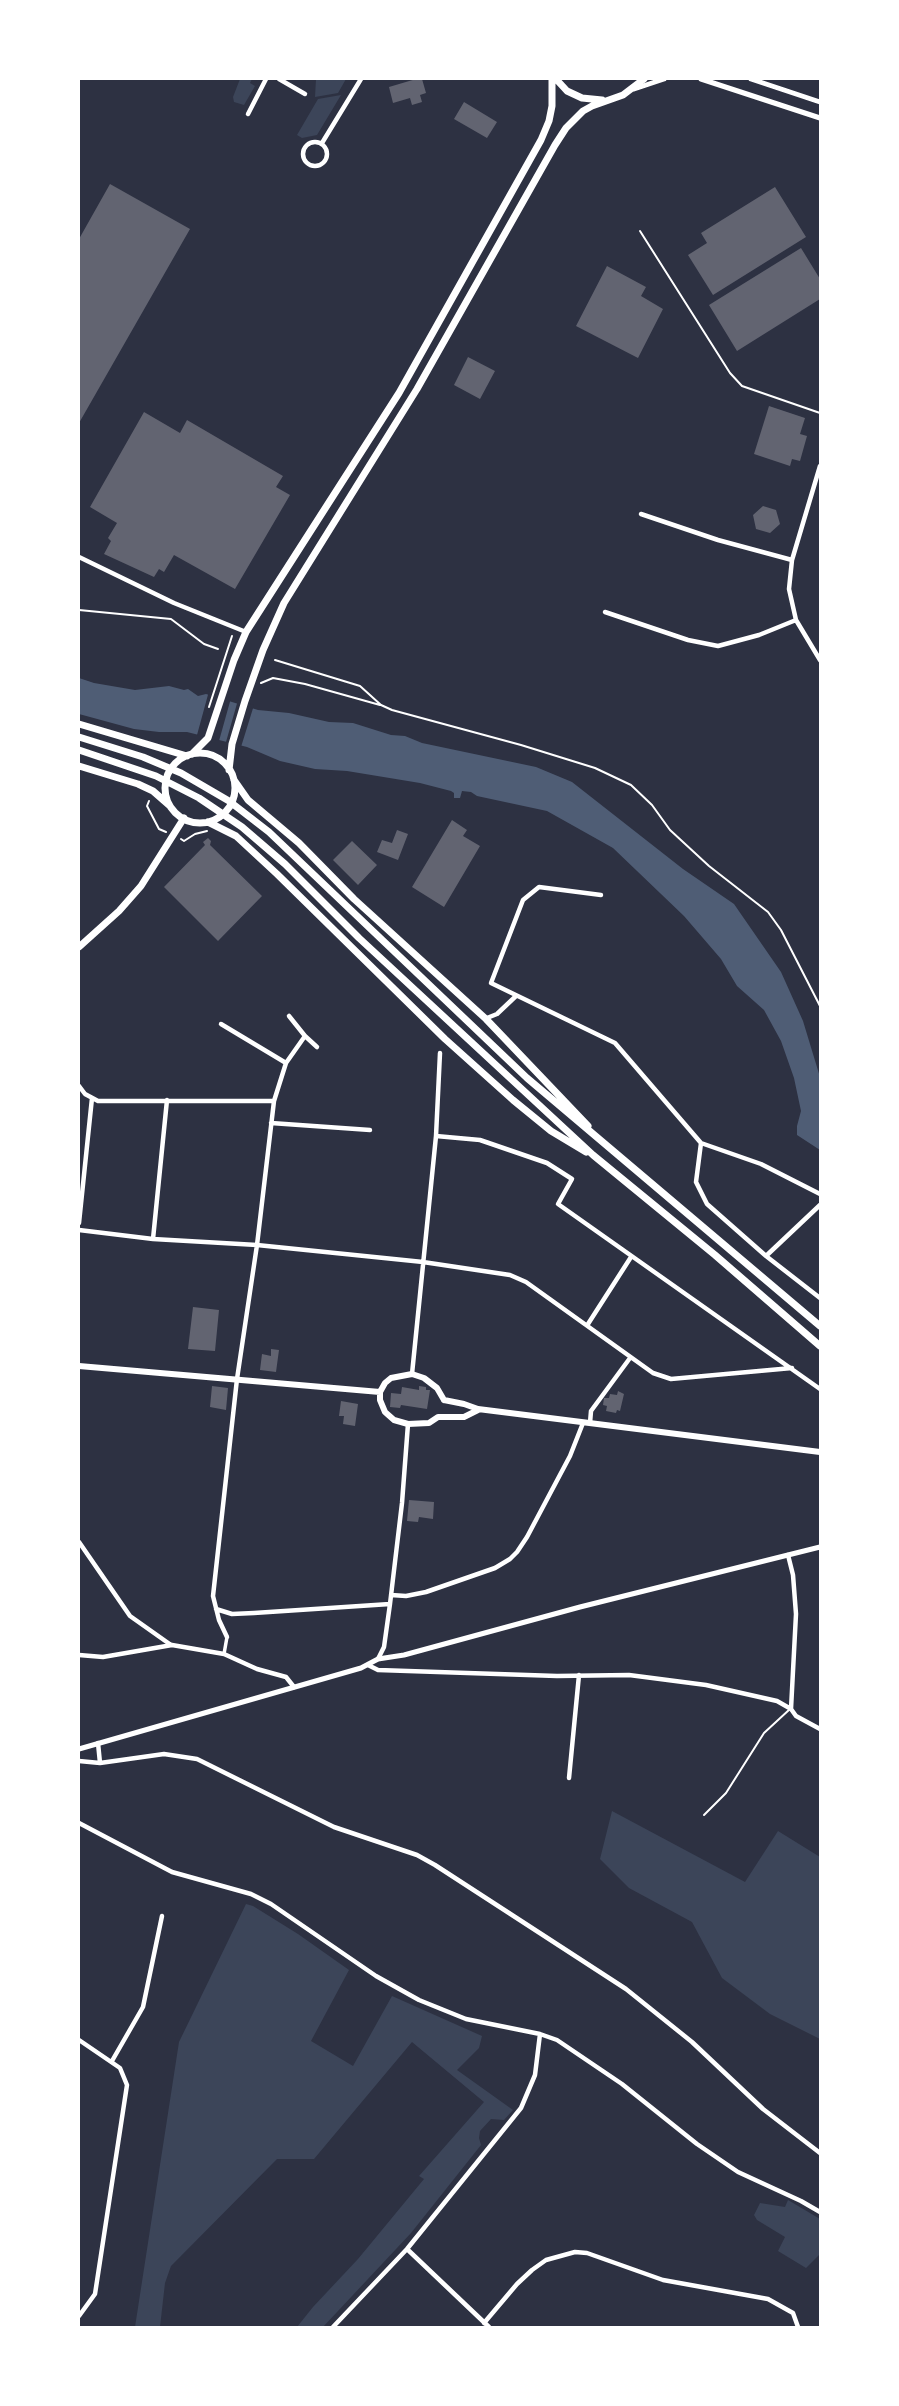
<!DOCTYPE html>
<html>
<head>
<meta charset="utf-8">
<style>
  body { margin:0 }
  #map { position:relative; width:899px; height:2406px; overflow:hidden; background:#2d3142; font-family:Cabin,sans-serif }
  canvas { display:block }
  .frame { position:absolute; inset:0; border:80px solid #fff; pointer-events:none }
</style>
</head>
<body>
<div id="map">
<canvas width="899" height="2406"></canvas>
<div class="frame"></div>
</div>
<script>
const c = document.querySelector('canvas').getContext('2d');
c.lineJoin = 'round';
function fill(path, color) {
  c.fillStyle = color;
  c.fill(path, 'evenodd');
}
function shape(rows) {
  const path = new Path2D();
  for (const r of rows) {
    if (r.length === 3) {
      path.moveTo(r[0] + r[2], r[1]);
      path.arc(r[0], r[1], r[2], 0, 2 * Math.PI);
      continue;
    }
    path.moveTo(r[0], r[1]);
    for (let i = 2; i < r.length; i += 2) path.lineTo(r[i], r[i + 1]);
  }
  return path;
}
function trace(path, color, width, dash) {
  c.strokeStyle = color;
  c.lineWidth = width;
  c.lineCap = dash ? 'butt' : 'round';
  c.setLineDash(dash || []);
  c.stroke(path);
}
const green = shape([
  [240,79,252,79,250,83,255,86,244,105,234,102,233,97],
  [316,79,346,79,338,93,315,97],
  [341,95,317,135,302,138,297,135,318,99],
  [612,1811,745,1882,778,1831,820,1857,820,2039,770,2014,722,1978,692,1922,629,1888,600,1859],
  [246,1904,253,1906,298,1934,349,1970,311,2041,353,2066,392,1996,482,2036,479,2048,457,2070,513,2110,504,2120,491,2119,480,2131,479,2138,481,2145,411,2233,323,2327,297,2327,313,2307,358,2259,424,2179,419,2176,484,2102,412,2042,314,2159,277,2159,171,2266,165,2283,160,2327,135,2327,179,2042],
  [788,2200,820,2219,820,2254,806,2268,778,2251,785,2237,757,2220,754,2215,760,2203,785,2207]
]);
const water = shape([
  [79,678,94,683,135,690,169,686,184,690,188,689,198,696,206,694,258,710,289,713,329,722,353,723,391,735,405,736,422,743,536,767,572,782,683,869,734,904,781,972,803,1021,820,1077,820,1150,797,1135,797,1126,801,1111,794,1078,781,1041,764,1010,737,986,721,959,684,916,613,848,547,811,477,796,471,792,462,791,460,798,454,798,454,793,451,791,420,783,347,771,315,769,280,761,247,747,187,732,159,732,134,729,79,714]
]);
const pier = shape([
  [209,691,231,698,219,741,197,735],
  [238,700,254,705,241,747,226,742]
]);
const building = shape([
  [416,79,422,79,426,93,420,95,422,102,412,105,410,98,393,103,389,87],
  [464,102,497,122,487,138,454,119],
  [110,184,190,229,79,423,79,239],
  [775,187,806,237,713,295,688,255,707,243,701,233],
  [801,248,820,279,820,299,737,351,709,305],
  [607,266,646,287,641,296,663,309,638,358,576,326],
  [468,357,495,371,480,399,454,385],
  [769,406,805,418,800,434,807,436,800,461,792,459,790,466,754,454],
  [144,412,180,433,187,420,283,476,276,487,290,495,235,589,174,555,164,572,159,569,154,577,104,554,111,541,108,538,117,523,90,507],
  [763,506,776,510,780,524,770,533,756,529,753,515],
  [452,820,467,830,463,836,480,846,444,907,412,887],
  [397,830,408,834,398,860,377,852,382,840,392,843],
  [208,838,211,841,210,845,262,896,218,941,164,887,205,845,203,842],
  [352,841,377,865,358,885,333,860],
  [193,1307,219,1310,215,1351,188,1349],
  [271,1349,279,1350,276,1372,260,1370,262,1354,271,1356],
  [212,1386,228,1388,226,1410,210,1407],
  [419,1386,426,1387,426,1390,430,1390,427,1409,401,1405,400,1408,390,1407,391,1393,401,1394,402,1387,419,1390],
  [618,1391,624,1394,620,1411,617,1410,616,1413,606,1411,607,1406,603,1405,604,1398,609,1398,610,1394,617,1395],
  [341,1401,358,1404,355,1426,343,1424,344,1416,339,1416],
  [409,1500,434,1502,433,1519,419,1517,418,1522,407,1521]
]);
const path = shape([
  [79,610,171,619,204,644,218,649],
  [275,660,360,686,381,705,392,710,521,745,595,768,631,785,652,805,670,830,709,866,768,912,781,930,820,1006],
  [261,683,273,678,305,684,380,705],
  [209,707,232,636],
  [149,801,147,806,159,829,166,832],
  [181,839,184,841,195,834,207,831]
]);
const service = shape([
  [640,231,730,373,742,386,820,413],
  [704,1815,726,1793,764,1733,790,1709]
]);
const pedestrian = shape([
  [224,1654,227,1637]
]);
const minor = shape([
  [279,79,305,94],
  [248,114,266,79],
  [315,154,12],
  [322,143,361,79],
  [820,466,792,560,789,589,796,620,820,660],
  [641,514,718,540,792,560],
  [79,557,174,603,246,632],
  [605,612,688,640,718,646,759,635,796,620],
  [601,895,539,887,523,900,491,983,615,1043,701,1143,761,1164,820,1194],
  [289,1016,305,1036,317,1047],
  [487,1018,497,1014,516,996],
  [221,1024,286,1063],
  [79,1086,85,1094,98,1101,274,1101],
  [271,1123,370,1130],
  [436,1136,480,1140,547,1163,572,1179,558,1204,820,1389],
  [701,1143,696,1182,707,1204,766,1256,820,1298],
  [79,1223,92,1098],
  [79,1230,153,1239,257,1245,423,1262,510,1275,526,1282,653,1373,671,1379,792,1368],
  [153,1239,167,1100],
  [766,1256,820,1205],
  [588,1324,631,1257],
  [412,1374,436,1136,440,1053],
  [590,1423,591,1411,630,1358],
  [79,1542,130,1616,171,1645],
  [788,1555,793,1575,796,1614,791,1709],
  [391,1595,406,1596,426,1592,495,1568,510,1559,517,1552,527,1537,570,1456,583,1423],
  [216,1609,232,1614,254,1613,390,1604],
  [227,1637,219,1620,213,1596,237,1379,257,1245,274,1101,286,1063,305,1036],
  [79,1655,103,1657,172,1645,224,1654,257,1669,286,1677,294,1687],
  [378,1659,384,1647,390,1604,402,1503,408,1424],
  [368,1665,378,1670,557,1676,629,1675,706,1685,777,1701,791,1709,796,1716,820,1729],
  [98,1743,100,1763,164,1754,197,1759,334,1827,417,1855,435,1865,626,1989,692,2042,763,2109,820,2153],
  [79,1761,100,1763],
  [569,1778,579,1675],
  [79,1823,172,1872,251,1894,271,1904,376,1976,419,2000,466,2019,540,2034,557,2040,622,2084,697,2144,738,2172,801,2201,820,2212],
  [79,2040,120,2068,127,2085,95,2294,79,2316],
  [112,2061,143,2007,162,1916],
  [407,2249,489,2327],
  [484,2323,517,2284,532,2270,546,2260,575,2252,587,2253,663,2280,768,2299,793,2313,798,2327],
  [333,2327,407,2249,521,2108,535,2075,540,2034]
]);
const tertiary = shape([
  [701,79,820,118],
  [751,79,820,102],
  [634,89,664,79],
  [79,1749,361,1668,378,1659,404,1655,580,1607,820,1547]
]);
const secondary = shape([
  [79,1366,380,1392],
  [444,1400,464,1404,478,1409,820,1452],
  [444,1400,437,1388,424,1378,412,1374,391,1378,385,1383,380,1392,380,1400,385,1412,394,1420,408,1424,429,1423,438,1417,464,1417,478,1410]
]);
const primary = shape([
  [556,79,567,91,582,98,602,100],
  [79,724,187,756],
  [79,737,143,757,181,773,229,801,269,832,527,1078,820,1326],
  [79,750,156,776,199,798,242,827,285,864,359,938,593,1155,715,1255,820,1346],
  [200,788,35],
  [192,754,208,738,234,660,246,632,399,393,541,140,549,121,552,106,552,79],
  [79,766,138,784,153,791,169,805],
  [229,770,232,744,245,701,263,650,284,603,417,389,555,145,566,128,583,111,592,106,623,95,644,79],
  [234,780,248,800,299,843,354,899,486,1019,588,1126],
  [208,822,236,836,277,874,445,1039,513,1100,551,1131,586,1152],
  [79,947,119,911,141,886,184,818]
]);
fill(green, '#3c4559');
fill(water, '#4f5d75');
fill(pier, '#2d3142');
fill(building, '#626471');
trace(path, '#fff', 2);
trace(service, '#fff', 2);
trace(pedestrian, '#fff', 3.5);
trace(minor, '#fff', 4.5);
trace(tertiary, '#fff', 5);
trace(secondary, '#fff', 6);
trace(primary, '#fff', 7);
</script>
</body>
</html>
